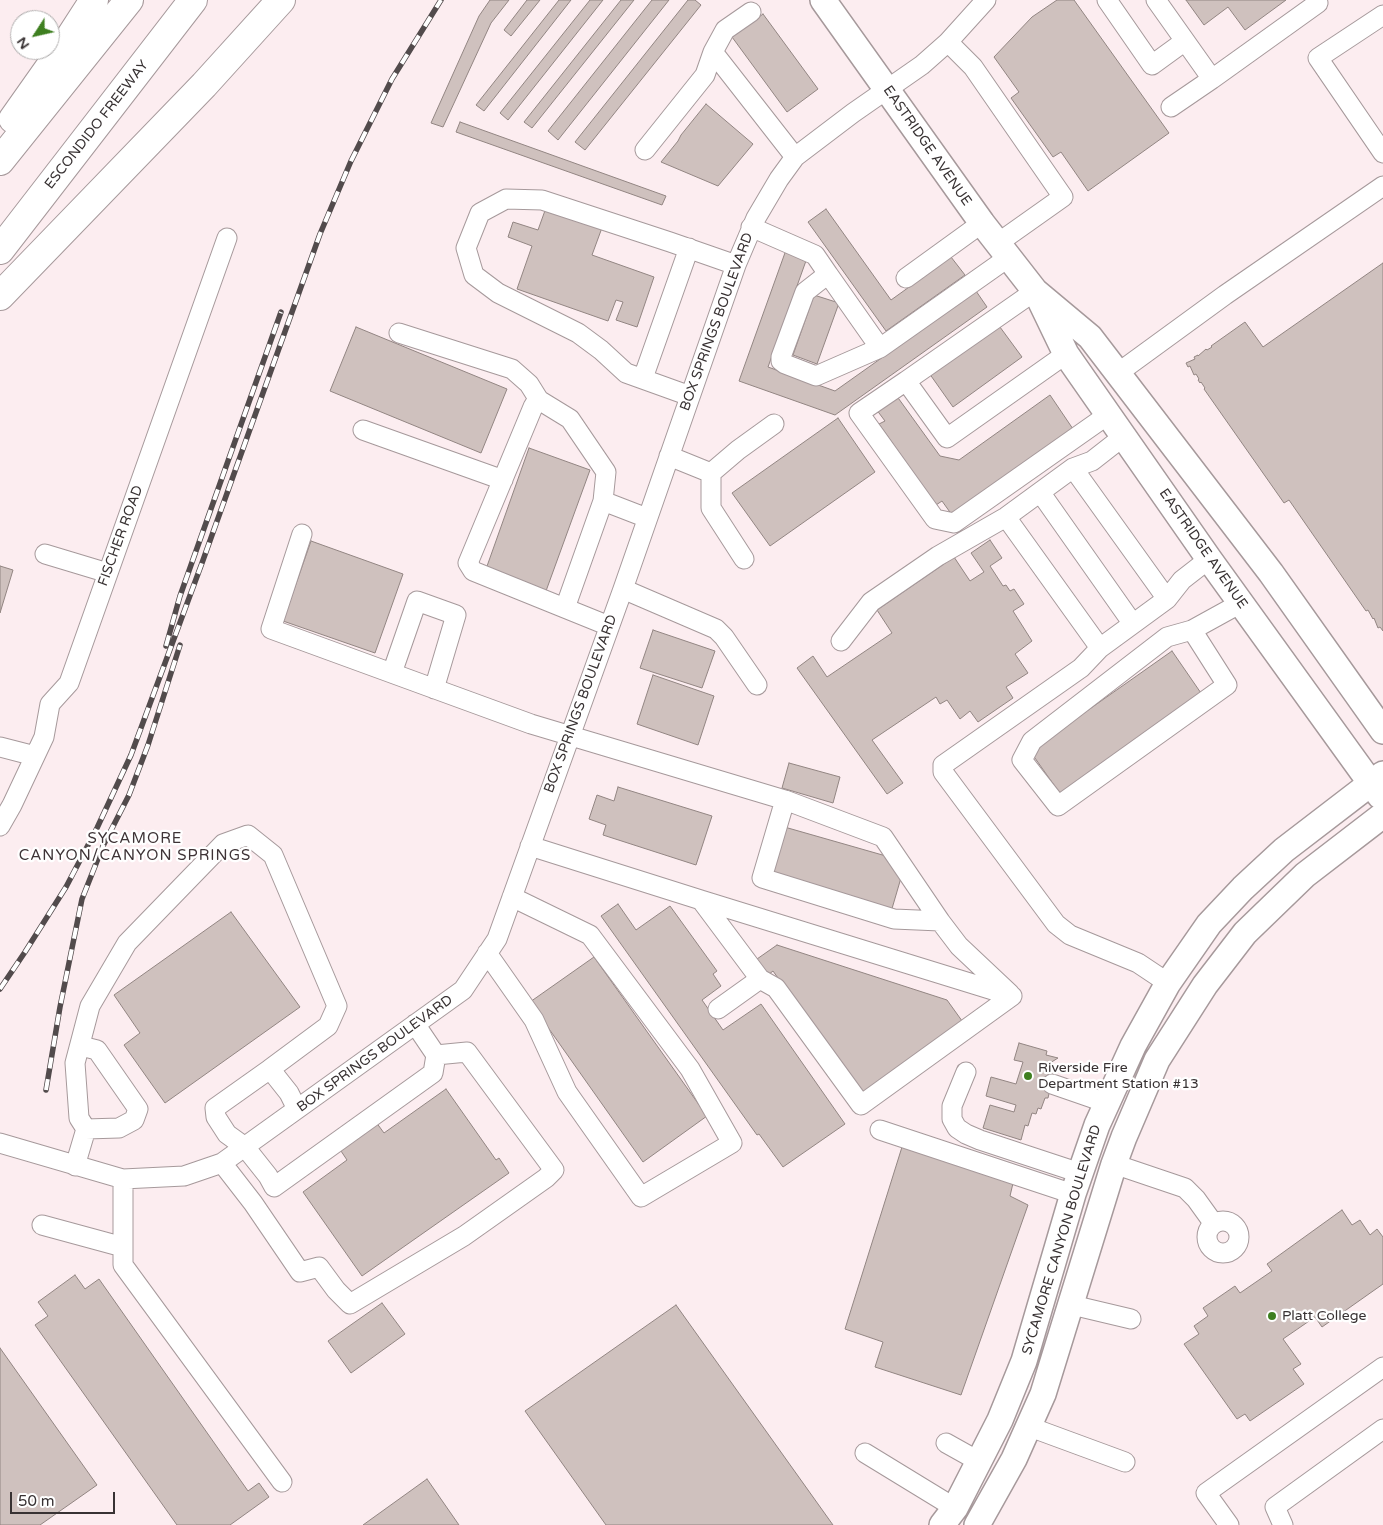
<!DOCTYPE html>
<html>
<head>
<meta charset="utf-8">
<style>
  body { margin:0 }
  #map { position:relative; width:1383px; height:1525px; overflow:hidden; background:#fcedf0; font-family:"Varela Round",sans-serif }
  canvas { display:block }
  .north { position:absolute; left:10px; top:10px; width:50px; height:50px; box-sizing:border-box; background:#fff; border:1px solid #afadad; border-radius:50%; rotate:235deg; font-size:14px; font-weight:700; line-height:20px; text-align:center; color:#383233 }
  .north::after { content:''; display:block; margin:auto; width:18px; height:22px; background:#3e7f20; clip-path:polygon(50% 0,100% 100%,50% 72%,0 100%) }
  .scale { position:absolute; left:10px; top:1492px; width:105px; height:22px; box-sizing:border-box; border:2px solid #383233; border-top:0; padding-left:6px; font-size:15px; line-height:18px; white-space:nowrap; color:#383233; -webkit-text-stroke:4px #fff; paint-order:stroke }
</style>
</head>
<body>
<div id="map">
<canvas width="1383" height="1525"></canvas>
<div class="north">N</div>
<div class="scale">50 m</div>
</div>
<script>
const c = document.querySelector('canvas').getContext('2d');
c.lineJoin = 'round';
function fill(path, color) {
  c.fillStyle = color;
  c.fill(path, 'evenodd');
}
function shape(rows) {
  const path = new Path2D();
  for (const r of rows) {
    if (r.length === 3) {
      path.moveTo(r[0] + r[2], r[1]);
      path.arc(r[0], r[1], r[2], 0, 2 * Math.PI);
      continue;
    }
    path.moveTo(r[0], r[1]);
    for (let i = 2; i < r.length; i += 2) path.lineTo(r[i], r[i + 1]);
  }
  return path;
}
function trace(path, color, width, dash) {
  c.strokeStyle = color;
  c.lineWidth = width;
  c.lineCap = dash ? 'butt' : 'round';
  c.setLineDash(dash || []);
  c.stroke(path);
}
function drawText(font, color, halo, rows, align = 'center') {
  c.font = font + ' "Varela Round",sans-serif';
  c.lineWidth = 4.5;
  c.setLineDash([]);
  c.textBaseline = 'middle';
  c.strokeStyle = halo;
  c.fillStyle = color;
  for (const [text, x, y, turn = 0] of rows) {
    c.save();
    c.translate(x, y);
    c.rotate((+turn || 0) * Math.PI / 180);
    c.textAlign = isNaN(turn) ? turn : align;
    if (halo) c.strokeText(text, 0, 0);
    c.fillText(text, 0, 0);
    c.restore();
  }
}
const building = shape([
  [490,0,509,0,491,23,443,127,431,123,479,16,490,0],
  [527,0,540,0,511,36,504,30,527,0],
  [559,0,571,0,484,111,476,105,559,0],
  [590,0,603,0,508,120,500,113,590,0],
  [621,0,634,0,532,128,524,122,621,0],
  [652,0,669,0,558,140,548,131,652,0],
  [688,0,695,0,701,5,585,150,575,142,688,0],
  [1057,0,1074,0,1169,133,1088,191,1061,152,1053,157,1011,98,1019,92,994,57,1032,17,1057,0],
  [1186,0,1286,0,1245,30,1228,7,1204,25,1186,0],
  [763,14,818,89,787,112,732,37,763,14],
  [706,104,753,144,718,186,661,162,678,141,681,135,706,104],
  [460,122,666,196,662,205,456,132,460,122],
  [547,205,603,225,592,255,654,277,637,327,616,320,623,302,616,300,608,321,517,289,532,246,508,237,513,222,538,230,547,205],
  [826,209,891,300,951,257,965,275,886,331,808,222,826,209],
  [786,250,807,258,768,367,835,391,976,291,987,307,835,415,739,381,786,250],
  [1383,263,1383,631,1380,627,1378,628,1374,618,1373,619,1368,610,1366,611,1289,500,1284,503,1204,389,1205,388,1201,382,1200,383,1198,380,1199,379,1196,374,1194,375,1190,366,1188,367,1186,363,1195,359,1194,357,1198,355,1198,356,1206,349,1207,350,1212,347,1211,346,1245,322,1263,347,1383,263],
  [814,295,839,303,817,364,793,355,814,295],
  [997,323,1022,357,953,407,929,373,997,323],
  [356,327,507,389,481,453,330,391,356,327],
  [896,395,940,456,959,460,1050,395,1073,429,952,515,942,501,936,505,879,424,885,421,876,409,896,395],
  [838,418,875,472,770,546,732,493,838,418],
  [529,448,590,470,546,591,486,569,529,448],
  [990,540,1002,558,990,566,1003,586,1006,585,1010,591,1014,589,1024,604,1013,611,1032,641,1015,654,1028,673,1006,687,1013,698,978,722,970,711,960,719,947,700,940,704,936,697,872,740,903,783,887,794,797,668,813,656,827,677,892,633,877,610,954,557,970,581,984,572,971,553,990,540],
  [311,541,403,574,375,653,283,621,311,541],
  [0,566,13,570,0,613,0,566],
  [653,630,715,651,702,688,640,668,653,630],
  [1172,651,1203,696,1061,795,1030,751,1172,651],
  [653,675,714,696,698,745,637,724,653,675],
  [789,763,840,777,833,803,782,788,789,763],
  [618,787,712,816,696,865,603,835,606,825,589,819,597,795,614,801,618,787],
  [781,826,893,858,903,871,891,912,767,876,781,826],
  [618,904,636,930,670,906,717,971,713,974,721,986,702,1000,723,1030,761,1004,845,1124,783,1167,759,1134,757,1135,601,916,618,904],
  [231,912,300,1007,165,1103,124,1045,140,1033,114,995,231,912],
  [777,945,947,1000,965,1025,863,1098,773,971,768,975,757,959,777,945],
  [594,957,707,1116,643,1162,530,1002,594,957],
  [1019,1043,1047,1051,1046,1055,1058,1058,1050,1063,1048,1070,1054,1072,1048,1098,1045,1098,1041,1109,1038,1108,1036,1114,1032,1113,1028,1126,1025,1125,1021,1140,983,1128,990,1105,1014,1112,1016,1105,986,1096,991,1077,1016,1084,1023,1062,1014,1060,1019,1043],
  [446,1089,496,1160,499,1158,509,1173,362,1276,303,1192,347,1160,339,1148,376,1122,384,1133,446,1089],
  [902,1147,1014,1179,1010,1196,1028,1205,961,1395,875,1367,883,1342,845,1329,902,1147],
  [1342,1210,1352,1225,1360,1220,1370,1235,1377,1229,1383,1237,1383,1284,1322,1327,1315,1317,1283,1339,1301,1364,1293,1369,1304,1384,1250,1421,1245,1414,1237,1419,1184,1344,1199,1334,1194,1326,1208,1316,1203,1308,1235,1286,1240,1293,1272,1271,1267,1264,1342,1210],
  [75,1275,85,1289,99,1279,248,1491,259,1483,269,1497,230,1525,177,1525,35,1325,48,1316,38,1302,75,1275],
  [382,1303,405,1334,351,1373,328,1341,382,1303],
  [676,1305,833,1525,606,1525,525,1411,676,1305],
  [0,1348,97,1485,40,1525,0,1525,0,1348],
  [427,1479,459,1525,363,1525,427,1479]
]);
const minor = shape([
  [1107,0,1152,65,1185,41],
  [1156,0,1212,79,1171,107],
  [1383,15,1318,58,1383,153],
  [948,42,973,67,1063,197,998,243],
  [713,52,725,30,751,12],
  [1212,79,1318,3],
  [645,150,705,75,713,52,795,157],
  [751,227,815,255,828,274,805,292,781,357,781,361,785,364,816,376,880,348,1009,257],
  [828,274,880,348],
  [906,278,982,223],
  [399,333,512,369,529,384,539,400],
  [1066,354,947,438,906,381,859,413,935,519,954,523,1109,414],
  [1118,373,1225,295,1383,186],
  [643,378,689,248],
  [906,381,1035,291],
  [690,396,626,373,601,350,578,333,498,293,474,275,466,248,480,213,506,199,542,200,670,242,736,265],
  [363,430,503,480],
  [669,456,711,473],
  [1073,468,1167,599],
  [1040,492,1133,624],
  [603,501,647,518],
  [1006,517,1100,648],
  [302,534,271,629,531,724,785,800,883,837,940,921,894,919,762,878,785,800],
  [45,554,108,573],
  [744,559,711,508,711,473,738,450,774,424],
  [623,589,716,629,724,637,757,685],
  [565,608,603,501,606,472,570,419,539,400,536,402,533,407,468,563,473,571,609,626],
  [1192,630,1227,685,1058,806,1022,760,1032,741,1167,637,1192,630,1241,603],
  [841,641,871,602,938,556,1006,517,1073,468,1092,461,1124,436],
  [392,673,417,601,456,615,434,689],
  [0,747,35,756],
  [0,826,12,805,44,737,50,704,69,683,227,238],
  [530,846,701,900,760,979,776,988,861,1105,1012,996],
  [701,900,1012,996],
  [940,921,959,946,1010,994],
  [487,953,534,1020,567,1092,641,1197,732,1143,690,1069,590,935,512,897],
  [1168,983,1138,963,1070,935,1056,924,943,772,943,765,1081,668,1100,648,1167,599,1182,580,1209,559],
  [718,1009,760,979],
  [81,1046,97,1050,138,1109,134,1120,119,1128,86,1129],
  [966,1072,952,1106,952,1119,957,1128,966,1134,980,1140,1080,1173],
  [1052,1084,1107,1103],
  [297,1109,289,1093,270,1069,215,1108,216,1117,227,1134,245,1147,268,1176,274,1187,433,1073,436,1055,415,1024],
  [880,1130,1073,1194],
  [0,1143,123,1179,184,1176,222,1163,463,990,497,939,623,589,736,265,756,218,779,179,795,157,853,113,922,65,948,42,986,0],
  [222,1163,253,1203,300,1272,319,1267,336,1290,350,1304,464,1236,546,1178,554,1170,467,1052,436,1055],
  [1114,1164,1185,1188,1196,1199,1214,1224],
  [75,1166,86,1129,79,1118,75,1063,90,1006,127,943,223,844,248,835,273,855,337,1006,328,1026,270,1069],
  [123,1179,123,1265,282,1482],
  [1223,1237,16],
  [42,1225,123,1247],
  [1072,1305,1131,1319],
  [1030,1427,1125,1462],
  [946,1443,980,1462],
  [865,1453,955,1508],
  [1229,1525,1206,1493,1383,1367],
  [1283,1525,1275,1507,1383,1429]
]);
const major = shape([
  [823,0,982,223,1035,291,1090,337,1271,573,1383,731],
  [1040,300,1066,354,1209,559,1380,796],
  [942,1525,955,1508,1000,1420,1024,1361,1073,1194,1097,1125,1133,1046,1168,983,1209,924,1243,888,1284,850,1383,774],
  [977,1525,1014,1459,1043,1394,1114,1164,1124,1137,1157,1060,1205,985,1245,933,1305,875,1383,815]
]);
const highway = shape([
  [13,119,61,51,94,0],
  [0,161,129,0],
  [0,250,193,0],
  [0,296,204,85,281,0]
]);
const rail = shape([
  [166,646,180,596,281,312],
  [0,989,25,952,66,887,97,828,131,755,202,563,320,234,351,161,392,79,441,0],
  [46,1090,60,1007,82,899,103,846,129,795,148,745,180,645]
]);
const markers = [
  [1028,1076,5,"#3e7f20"],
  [1272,1316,5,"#3e7f20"]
];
const streetNames = [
  ["ESCONDIDO FREEWAY",97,125,-52],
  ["EASTRIDGE AVENUE",927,146,55],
  ["BOX SPRINGS BOULEVARD",717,322,-70],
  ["FISCHER ROAD",121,536,-70],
  ["EASTRIDGE AVENUE",1203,549,55],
  ["BOX SPRINGS BOULEVARD",581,704,-70],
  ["BOX SPRINGS BOULEVARD",375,1054,-36],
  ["SYCAMORE CANYON BOULEVARD",1062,1240,-73]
];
const poiNames = [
  ["Riverside Fire",1038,1068],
  ["Department Station #13",1038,1084],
  ["Platt College",1282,1316]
];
const neighbourhoodNames = [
  ["SYCAMORE",135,839],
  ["CANYON/CANYON SPRINGS",135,856]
];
fill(building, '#cfc1be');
trace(building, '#928582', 1);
trace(minor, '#a6999b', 21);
trace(major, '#a6999b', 28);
trace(highway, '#a6999b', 30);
trace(minor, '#fff', 19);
trace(major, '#fff', 25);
trace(highway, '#fff', 28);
trace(rail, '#524b4c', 5.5);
trace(rail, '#fff', 4, [11]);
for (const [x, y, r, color] of markers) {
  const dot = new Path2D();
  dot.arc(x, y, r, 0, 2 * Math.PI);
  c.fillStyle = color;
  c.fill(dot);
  trace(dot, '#fff', 2);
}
drawText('14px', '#383233', '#fff', streetNames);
drawText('14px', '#383233', '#fff', poiNames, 'left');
c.letterSpacing = '1px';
drawText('15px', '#3e3336', '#fff', neighbourhoodNames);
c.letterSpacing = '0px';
</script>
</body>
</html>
